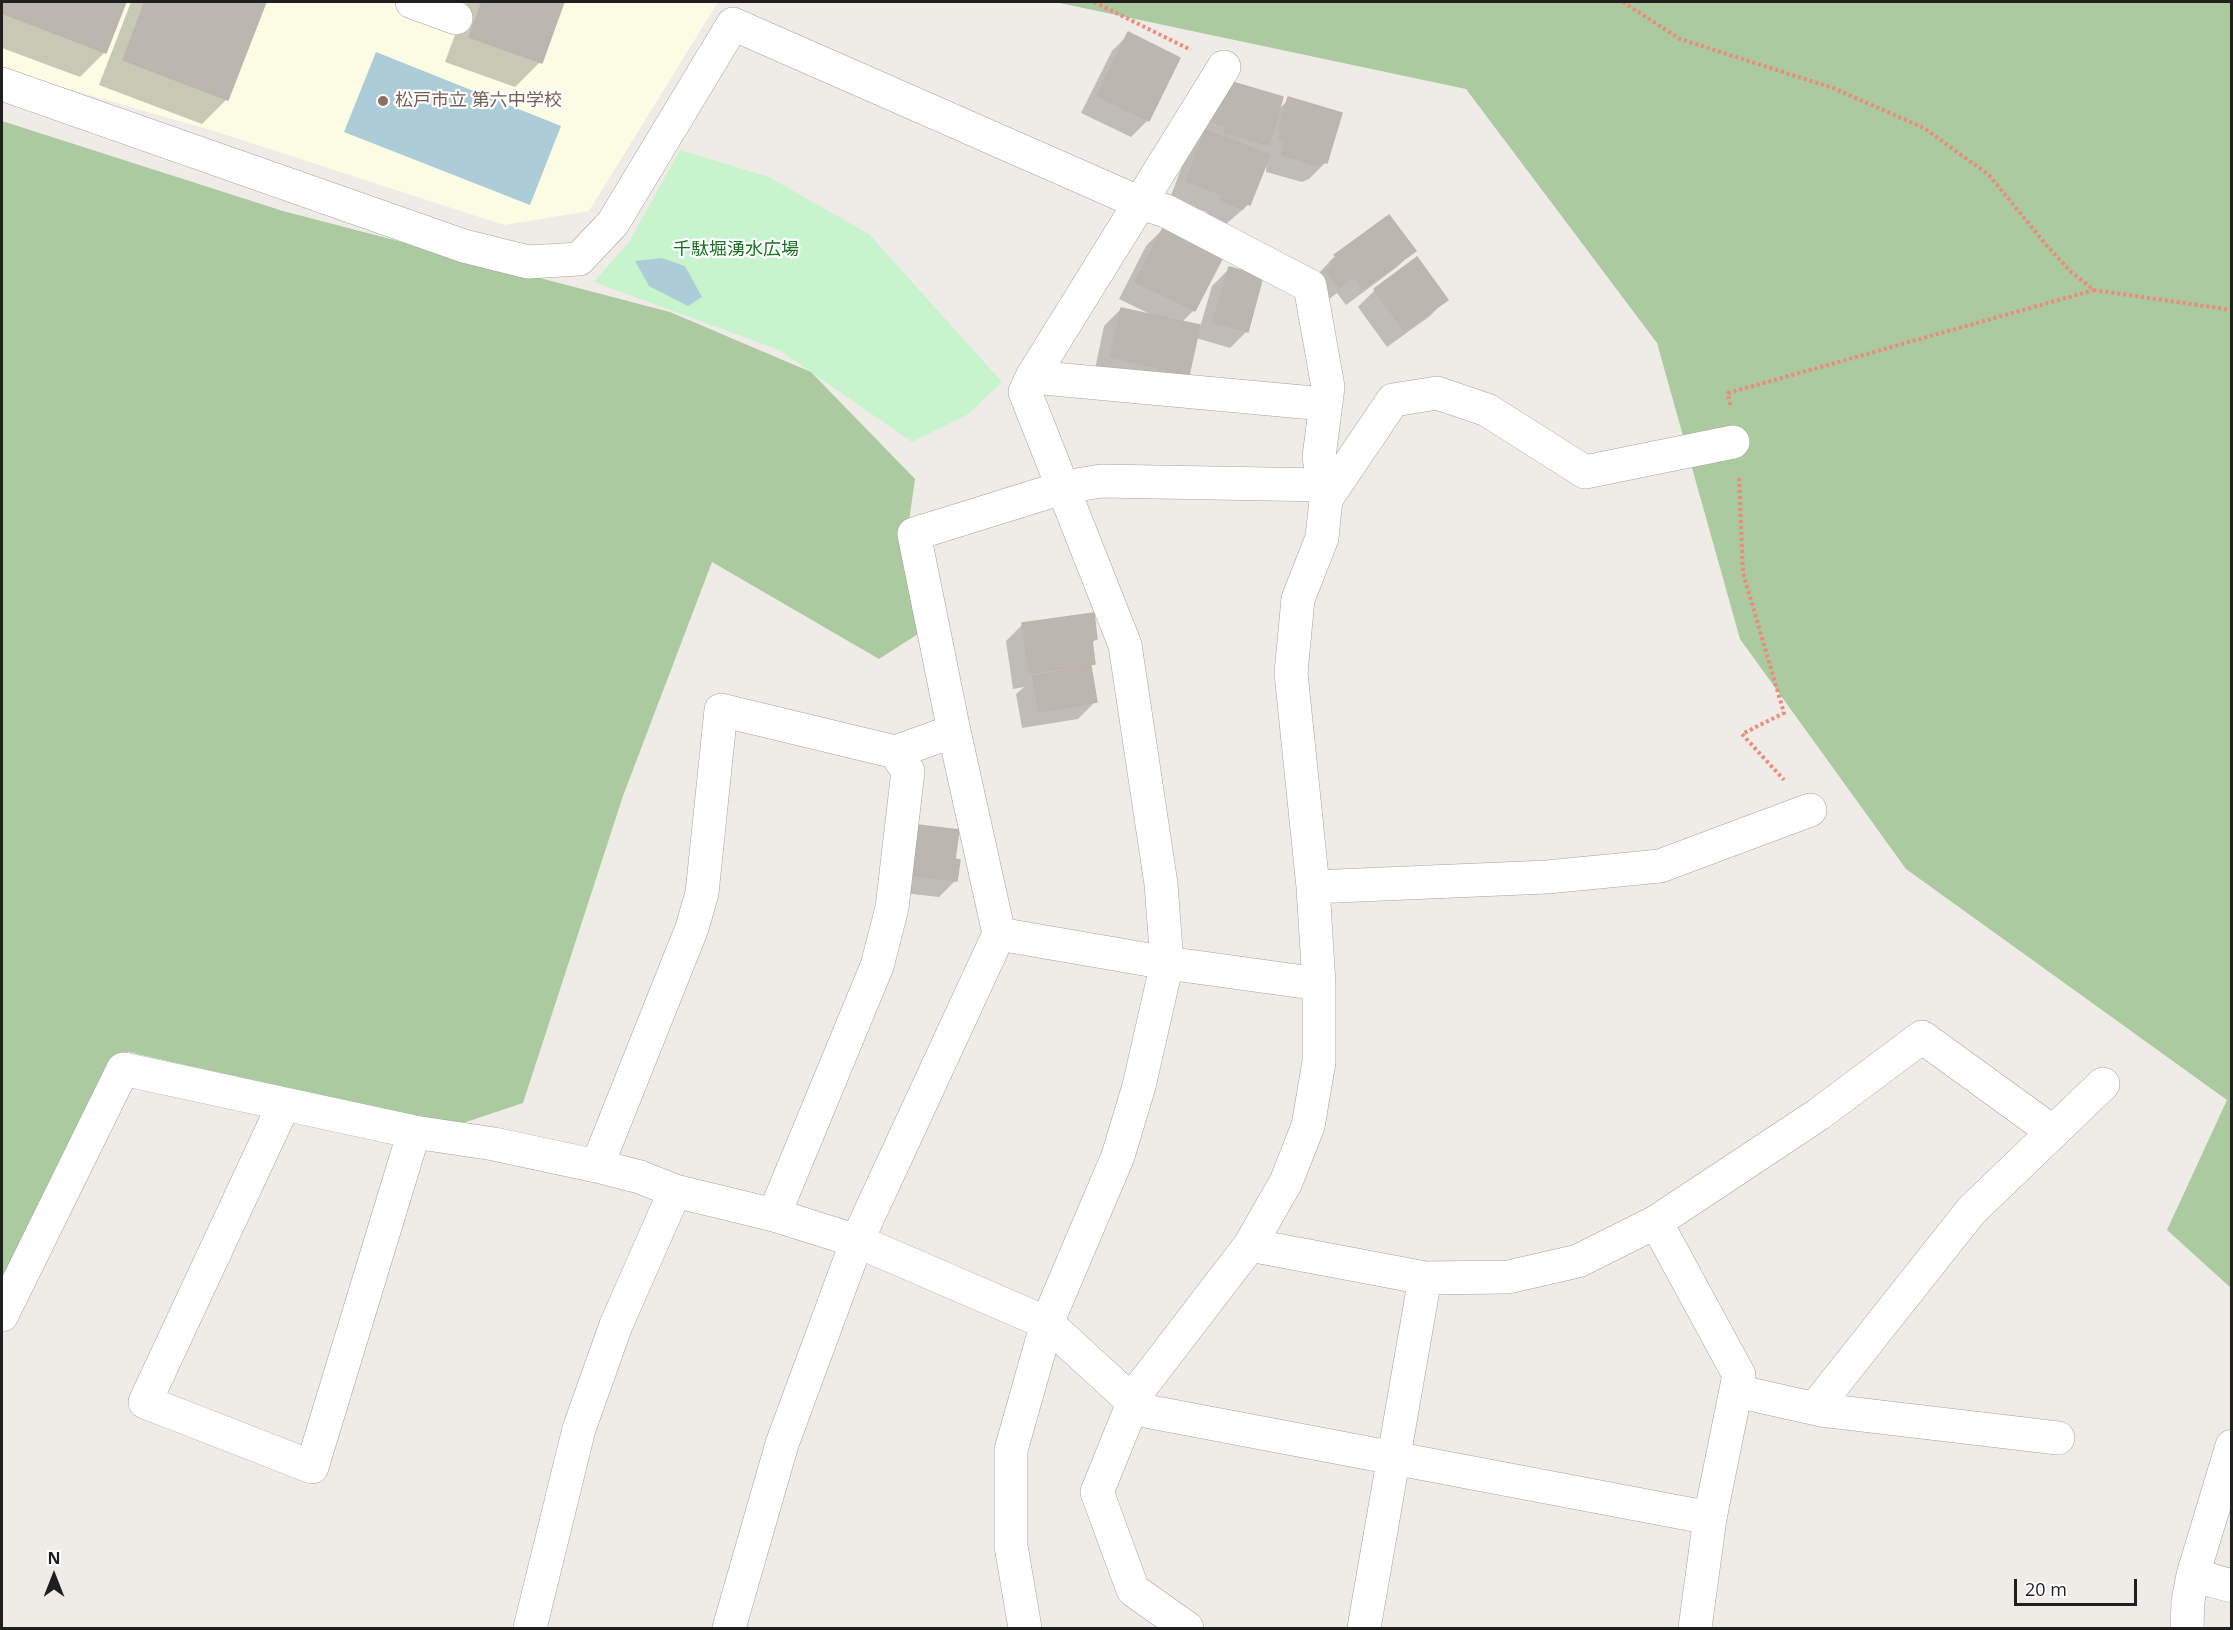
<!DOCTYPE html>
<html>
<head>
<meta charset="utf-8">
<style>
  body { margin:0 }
  #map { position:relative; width:2233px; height:1630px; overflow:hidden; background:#efece7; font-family:"Open Sans",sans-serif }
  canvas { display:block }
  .frame { position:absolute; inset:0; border:3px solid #1f1f1f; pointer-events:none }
  .north { position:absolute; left:24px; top:1546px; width:60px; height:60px; -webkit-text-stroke:4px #fff; paint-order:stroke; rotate:0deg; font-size:16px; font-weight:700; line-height:24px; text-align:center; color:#1f1f1f }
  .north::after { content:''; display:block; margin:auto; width:21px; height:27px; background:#1f1f1f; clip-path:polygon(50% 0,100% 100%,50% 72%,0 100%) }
  .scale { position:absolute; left:2014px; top:1579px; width:123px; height:27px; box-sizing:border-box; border:3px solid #1f1f1f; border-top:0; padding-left:8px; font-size:18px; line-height:21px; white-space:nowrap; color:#1f1f1f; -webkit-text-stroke:4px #fff; paint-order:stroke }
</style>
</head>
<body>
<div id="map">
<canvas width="2233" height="1630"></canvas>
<div class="frame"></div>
<div class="north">N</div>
<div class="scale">20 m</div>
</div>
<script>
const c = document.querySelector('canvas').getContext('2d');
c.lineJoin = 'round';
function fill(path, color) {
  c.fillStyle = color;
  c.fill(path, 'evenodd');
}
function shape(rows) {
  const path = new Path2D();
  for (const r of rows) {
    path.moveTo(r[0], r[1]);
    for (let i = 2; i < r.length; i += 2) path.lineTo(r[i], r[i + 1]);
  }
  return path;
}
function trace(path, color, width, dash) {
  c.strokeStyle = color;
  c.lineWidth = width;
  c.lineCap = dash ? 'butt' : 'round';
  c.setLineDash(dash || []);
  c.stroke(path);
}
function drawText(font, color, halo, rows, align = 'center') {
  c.font = font + ' "Open Sans","Noto Sans JP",sans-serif';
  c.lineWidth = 4.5;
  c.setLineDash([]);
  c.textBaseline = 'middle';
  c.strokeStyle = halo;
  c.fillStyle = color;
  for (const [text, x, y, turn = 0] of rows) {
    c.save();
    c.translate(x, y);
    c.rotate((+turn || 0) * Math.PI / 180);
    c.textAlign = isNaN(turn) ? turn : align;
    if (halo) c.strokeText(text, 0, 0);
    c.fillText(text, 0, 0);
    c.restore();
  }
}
const education = shape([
  [2,2,718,2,589,211,504,225,217,132,2,70]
]);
const forest = shape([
  [1055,2,2231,2,2231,1288,2167,1230,2227,1100,1906,869,1740,639,1657,343,1466,89],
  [2,121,283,211,670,312,811,372,915,479,906,542,921,632,879,659,712,562,623,796,523,1103,454,1126,128,1052,2,1281]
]);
const park = shape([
  [680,150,769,177,869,234,1002,382,967,415,912,442,779,350,594,282,629,242]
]);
const water = shape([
  [376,52,561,126,530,205,344,132],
  [662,258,685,266,702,297,688,306,649,286,635,261]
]);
const shadow = shape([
  [2,2,124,2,105,52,80,77,2,48],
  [131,2,264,2,227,99,202,124,99,85],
  [467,2,563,2,540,62,515,87,445,62],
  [1129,34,1148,120,1131,137,1081,113,1112,51],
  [1289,99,1326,162,1309,179,1302,182,1266,172,1267,158,1249,204,1225,225,1204,217,1207,212,1170,198,1200,119,1278,110],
  [1389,217,1414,251,1397,267,1346,305,1337,293,1322,304,1319,273,1335,256],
  [1163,229,1194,310,1181,323,1200,327,1212,286,1229,269,1247,331,1230,348,1196,338,1188,374,1171,391,1094,374,1104,326,1121,309,1152,315,1119,299,1146,246],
  [1417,259,1446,299,1430,316,1387,347,1358,307,1375,290],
  [1023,624,1096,639,1091,644,1094,663,1089,667,1095,702,1078,719,1022,728,1016,694,1024,687,1013,689,1006,641],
  [901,843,954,861,956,880,939,897,895,892]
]);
const building = shape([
  [2,2,126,2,106,53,2,13,2,2],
  [145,2,266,2,228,100,123,60,145,2],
  [482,2,564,2,542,63,469,37,482,2],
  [1128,32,1180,58,1149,121,1097,96,1128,32],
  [1232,82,1283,97,1269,145,1224,132,1226,126,1210,121,1216,101,1232,82],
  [1288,97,1342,113,1327,163,1322,162,1320,166,1282,155,1286,141,1279,139,1281,131,1279,130,1288,97],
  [1206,130,1270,155,1250,205,1246,203,1243,209,1220,200,1223,195,1186,181,1206,130],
  [1389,215,1416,251,1363,289,1354,277,1339,288,1326,270,1332,266,1330,262,1337,257,1334,255,1389,215],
  [1163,228,1223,257,1195,311,1135,282,1163,228],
  [1417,257,1448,300,1404,331,1374,289,1417,257],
  [1229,267,1263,276,1248,332,1213,322,1229,267],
  [1121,308,1200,325,1189,375,1110,357,1121,308],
  [1094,613,1097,639,1092,640,1095,664,1029,673,1022,623,1094,613],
  [1091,666,1097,702,1039,712,1033,676,1091,666],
  [918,825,959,830,955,859,960,860,957,881,911,875,918,825]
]);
const path = shape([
  [1094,2,1191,50],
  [1623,2,1680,39,1833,88,1924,128,1989,175,2048,247,2071,272,2094,290,2232,310],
  [1730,405,1728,393,2094,290],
  [1739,478,1743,573,1784,713,1742,734,1784,780]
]);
const minor = shape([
  [412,2,456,18],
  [2,84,464,246,528,262,579,259,613,223,733,24,1138,202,1166,211,1310,286,1328,387,1319,457,1326,499,1322,538,1298,599,1291,673,1313,887,1319,984,1319,1062,1308,1126,1286,1182,1250,1245,1138,1391,1097,1492,1133,1590,1187,1628],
  [1032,377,1324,404],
  [1326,499,1393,400,1437,393,1487,410,1585,472,1733,442],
  [895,752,954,731],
  [1313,887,1547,877,1660,866,1810,810],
  [999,934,954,731,914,534,1065,487,1101,481,1325,485],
  [284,1104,145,1402,312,1467,414,1132],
  [597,1166,692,928,702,893,721,710,895,752,908,771,892,908,877,966,774,1215],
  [1656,1222,1739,1375,1710,1518,1695,1628],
  [1250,1245,1425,1278],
  [2,1315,123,1069,414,1132,494,1144,597,1166,640,1177,675,1191],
  [1736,1391,1821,1410,2058,1438],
  [1133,1402,1047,1323,857,1241,999,934,1167,963,1319,984],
  [1130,1408,1710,1518],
  [1815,1408,1971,1211,2103,1084],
  [2193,1575,2232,1586],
  [530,1628,579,1429,616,1325,675,1191,774,1215,857,1241,782,1444,729,1628],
  [1025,1628,1011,1546,1011,1450,1047,1323,1118,1156,1139,1086,1167,963,1161,884,1125,645,1025,392,1032,377,1224,67],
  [1364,1628,1425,1278,1508,1277,1578,1261,1656,1222,1819,1114,1922,1037,2053,1132],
  [2187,1628,2188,1601,2193,1575,2232,1446]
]);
const markers = [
  [383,101,6,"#8d6e63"]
];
const educationNames = [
  ["松戸市立 第六中学校",395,101]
];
const parkNames = [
  ["千駄堀湧水広場",736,250]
];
fill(education, '#fbfce3');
fill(forest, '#abcaa0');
fill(park, '#c8f4cd');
fill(water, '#accdd8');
fill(shadow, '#0003');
fill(building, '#bcb6b0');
trace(building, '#bfb4aa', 1.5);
trace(minor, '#a3a3a3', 34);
trace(path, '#ec8a7b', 4, [3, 3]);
trace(minor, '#fff', 33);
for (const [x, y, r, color] of markers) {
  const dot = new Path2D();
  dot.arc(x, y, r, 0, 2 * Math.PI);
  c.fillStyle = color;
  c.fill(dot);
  trace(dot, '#fff', 2);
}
drawText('18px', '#785e54', '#fff', educationNames, 'left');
drawText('18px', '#177321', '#fff', parkNames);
</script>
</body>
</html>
